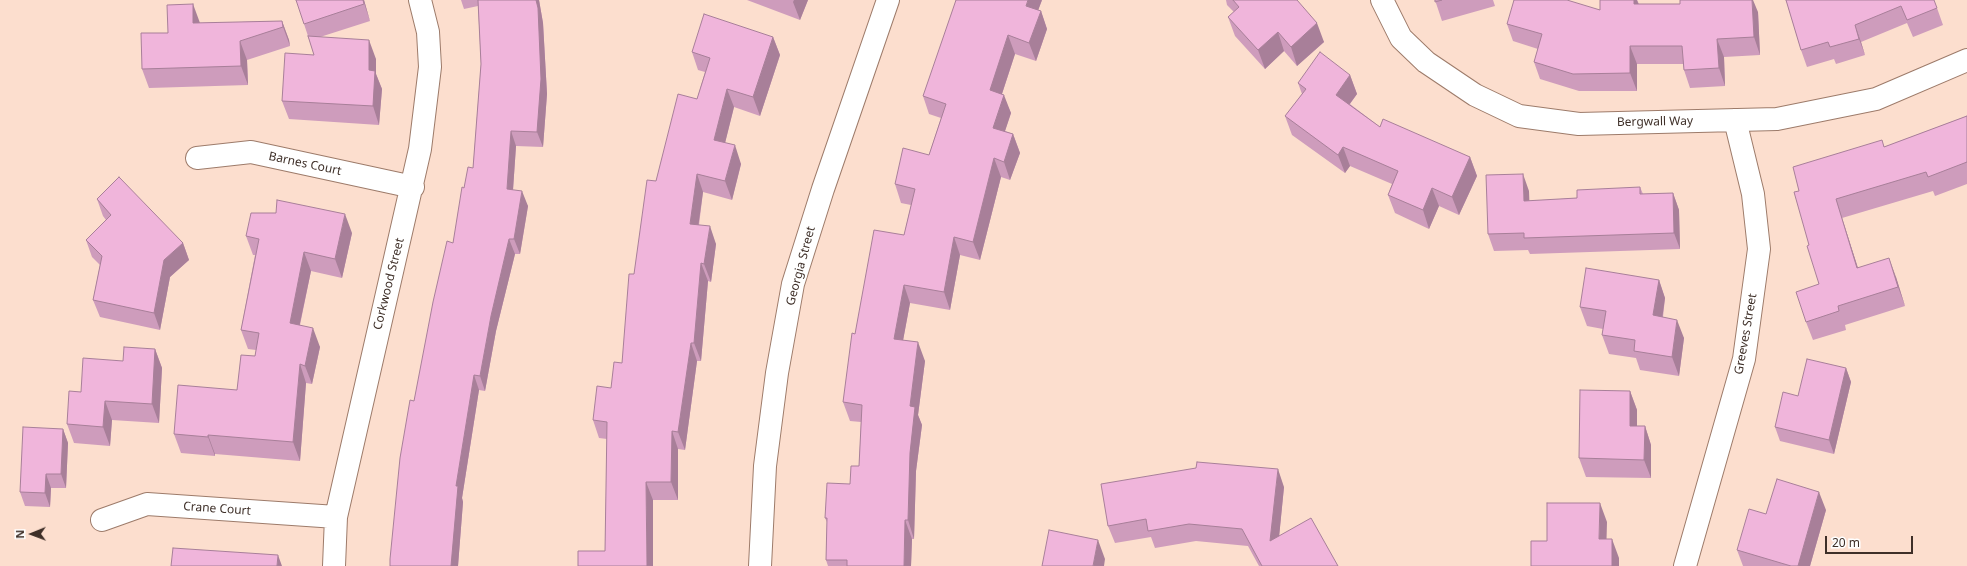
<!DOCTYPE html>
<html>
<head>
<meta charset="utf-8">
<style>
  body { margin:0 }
  #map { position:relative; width:1967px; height:566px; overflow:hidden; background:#fcdece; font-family:"Noto Sans",sans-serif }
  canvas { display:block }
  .north { position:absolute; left:12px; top:514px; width:40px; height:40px; -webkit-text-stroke:3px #fff; paint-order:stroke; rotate:269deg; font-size:11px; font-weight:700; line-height:16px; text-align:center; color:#3e2f28 }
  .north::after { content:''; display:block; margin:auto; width:14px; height:18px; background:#3e2f28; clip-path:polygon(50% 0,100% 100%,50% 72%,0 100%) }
  .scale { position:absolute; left:1825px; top:536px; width:88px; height:18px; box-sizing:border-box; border:2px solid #3e2f28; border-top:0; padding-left:5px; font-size:12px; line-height:14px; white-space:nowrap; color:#3e2f28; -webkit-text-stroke:3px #fff; paint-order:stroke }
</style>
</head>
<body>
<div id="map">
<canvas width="1967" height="566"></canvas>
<div class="north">N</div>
<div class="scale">20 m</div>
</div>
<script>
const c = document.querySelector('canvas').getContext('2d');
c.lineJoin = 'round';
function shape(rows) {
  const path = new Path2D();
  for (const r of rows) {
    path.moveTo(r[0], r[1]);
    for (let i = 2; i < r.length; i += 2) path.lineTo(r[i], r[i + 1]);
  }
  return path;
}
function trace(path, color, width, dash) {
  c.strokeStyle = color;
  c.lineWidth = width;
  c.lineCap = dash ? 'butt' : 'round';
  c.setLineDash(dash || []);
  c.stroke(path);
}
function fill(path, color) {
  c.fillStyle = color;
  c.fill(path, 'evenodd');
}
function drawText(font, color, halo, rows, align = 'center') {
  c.font = font + ' "Noto Sans",sans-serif';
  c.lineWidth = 3.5;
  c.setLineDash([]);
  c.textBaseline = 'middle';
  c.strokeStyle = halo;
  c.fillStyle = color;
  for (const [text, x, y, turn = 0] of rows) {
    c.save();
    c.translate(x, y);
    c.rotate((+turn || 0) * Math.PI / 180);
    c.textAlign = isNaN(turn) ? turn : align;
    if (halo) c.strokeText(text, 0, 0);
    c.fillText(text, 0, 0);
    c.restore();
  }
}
const minor = shape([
  [1382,0,1401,38,1426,62,1475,95,1519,116,1579,124,1777,119,1876,99,1967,60],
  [197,158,251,152,413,187],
  [102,520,147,504,336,517],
  [334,566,336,517,420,149,430,67,428,32,420,0],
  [1685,566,1744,359,1759,249,1753,194,1735,120]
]);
const secondary = shape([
  [760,566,765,466,777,373,793,284,823,189,888,0]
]);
const wall = shape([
  [364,0,370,21,320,37,376,59,376,74,382,89,379,125,289,119,282,101,314,55,308,36,304,24],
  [461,0,539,0,543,23,547,94,543,147,516,146,513,190,528,206,520,254,515,254,496,331,485,391,479,390,462,498,463,502,458,566,390,566,414,401,453,243,464,188,473,168,481,64,478,6,464,9],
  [747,0,808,0,800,20],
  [1042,0,1038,10,1041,11,1047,29,1036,61,1015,54,1002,94,1011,113,1005,131,1013,134,1020,153,1010,180,1001,177,980,260,960,255,950,310,910,303,903,340,925,361,918,415,922,425,916,471,914,539,912,539,911,566,828,566,826,560,827,522,825,518,850,484,859,466,861,422,850,421,843,402,855,334,904,235,911,205,901,203,895,184,929,155,941,118,929,114,923,96],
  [1226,0,1297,0,1324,42,1297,66,1284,51,1265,69,1235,36,1228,17,1234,12,1227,5],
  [1435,0,1493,0,1495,6,1442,21],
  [1600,0,1637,0,1639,4,1758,12,1760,55,1724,57,1725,86,1690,88,1684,70,1683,64,1637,64,1637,91,1579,91,1540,79,1534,62,1538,49,1513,41,1507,24,1600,10],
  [1786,0,1937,8,1943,25,1913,37,1907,23,1861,42,1865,55,1836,64,1834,59,1807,67,1801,50],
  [282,21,289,40,290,46,247,60,248,85,149,88,142,69,168,33,200,23],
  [773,37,780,55,760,116,734,107,725,143,741,164,732,200,703,192,699,225,716,244,711,282,708,281,701,361,697,361,685,450,678,449,678,500,653,500,605,551,607,439,599,438,593,420,611,388,622,363,634,274,656,181,697,99,705,72,698,70,692,52],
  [1350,75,1357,94,1350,104,1380,127,1470,157,1477,176,1459,215,1439,206,1429,229,1395,213,1388,195,1392,184,1350,166,1345,173,1292,135,1285,116,1302,94,1298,83],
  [1967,116,1967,184,1935,196,1933,191,1842,218,1858,268,1896,277,1905,306,1845,325,1846,330,1813,340,1806,322,1819,284,1809,245,1799,191,1882,140,1884,147],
  [1640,187,1643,194,1673,193,1679,210,1680,249,1530,254,1528,250,1494,251,1488,234,1529,191,1529,201,1577,198],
  [97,199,183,243,189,260,170,277,160,330,100,317,93,300,100,265,92,257,86,240,106,220,103,216],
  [352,233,342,278,311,271,300,325,320,347,312,384,306,383,300,461,215,454,215,456,181,453,174,434,237,390,255,356,256,350,248,349,241,330,255,255,253,255,246,236],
  [1659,280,1665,298,1663,317,1684,338,1679,376,1640,370,1636,358,1609,354,1602,335,1603,329,1587,326,1580,307],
  [155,349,162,368,159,423,112,420,110,446,74,443,67,424,81,392,123,361],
  [1846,368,1851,382,1834,454,1780,441,1775,427,1798,396],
  [1630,391,1637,410,1637,426,1645,426,1651,445,1651,478,1586,477,1579,458],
  [63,429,68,443,66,488,51,488,50,507,25,506,20,492],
  [1196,468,1284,487,1279,536,1338,566,1259,566,1248,546,1196,541,1155,548,1151,537,1115,543,1108,526],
  [1826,510,1810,566,1743,566,1737,550,1766,514]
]);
const shadedWall = shape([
  [363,0,364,0,370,21],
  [536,0,539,0,543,23,547,94,543,147,537,132],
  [794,0,808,0,800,20,793,2],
  [1028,0,1042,0,1033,24,1026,6],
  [1634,0,1637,0,1640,9,1634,4],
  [1752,0,1753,0,1758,12,1760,55,1754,37],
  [193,4,200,23,193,23],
  [1041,11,1047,29,1036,61,1029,43],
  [282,21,289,40,290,46,283,27],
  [1317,23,1324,42,1297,66,1291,47],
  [1855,25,1861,42,1865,55,1859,39],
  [1278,32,1284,51,1265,69,1258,50],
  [1008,35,1015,54,997,109,990,90],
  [773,37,780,55,760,116,753,97],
  [1717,39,1724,57,1725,86,1719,68],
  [369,40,376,59,376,74,382,89,379,125,373,106,369,70],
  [240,41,247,60,248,85,241,66],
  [1630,46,1637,64,1637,91,1630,73],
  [1350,75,1357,94,1343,113,1336,95],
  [727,89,734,107,721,159,714,140],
  [1004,95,1011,113,1000,146,993,128],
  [511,131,516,146,512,204,507,189],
  [1013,134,1020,153,1010,180,1004,162],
  [735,145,741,164,732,200,725,181],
  [1343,147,1350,166,1345,173,1338,155],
  [1470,157,1477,176,1459,215,1452,197],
  [994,158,1001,177,980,260,973,242],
  [697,174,703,192,696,242,690,224],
  [1523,174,1529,191,1530,218,1524,201],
  [1432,188,1439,206,1429,229,1423,210],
  [522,191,528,206,520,254,514,239],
  [1673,193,1679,210,1680,249,1674,233],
  [1836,199,1842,218,1864,287,1857,268],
  [345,214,352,233,342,278,335,259],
  [710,226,716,244,711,282,704,264],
  [954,237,960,255,950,310,944,292],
  [509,239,515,254,496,331,485,391,480,376,491,316],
  [183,243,189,260,170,277,160,330,154,313,164,260],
  [304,252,311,271,296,342,290,323],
  [1889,258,1896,277,1905,306,1898,287],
  [701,263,708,281,701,361,694,343],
  [1659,280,1665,298,1660,334,1653,315],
  [904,285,910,303,900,357,894,339],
  [1677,320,1684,338,1679,376,1672,357],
  [313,328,320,347,312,384,305,366],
  [918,342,925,361,918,415,922,425,916,471,914,539,908,520,910,406],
  [691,343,697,361,685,450,678,432],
  [155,349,162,368,159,423,152,404],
  [300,364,306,383,300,461,293,442],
  [1846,368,1851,382,1834,454,1829,440],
  [474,375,479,390,462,498,463,502,458,566,451,566,456,486],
  [1630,391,1637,410,1637,445,1630,426],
  [105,401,112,420,110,446,103,427],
  [1645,426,1651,445,1651,478,1644,460],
  [63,429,68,443,66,488,61,474],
  [672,431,678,449,678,500,671,482],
  [208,435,215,454,215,456,208,437],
  [1278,469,1284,487,1277,558,1270,541],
  [46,474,51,488,50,507,45,493],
  [646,482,653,500,653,566,647,566],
  [1819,492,1826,510,1810,566,1798,566],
  [1600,503,1607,522,1606,558,1599,539],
  [905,520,912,539,911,566,904,566],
  [1612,539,1619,558,1619,566,1612,566],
  [1098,540,1105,559,1104,566,1093,566],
  [278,555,282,566,277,566]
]);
const building = shape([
  [296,0,363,0,364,4,304,24,296,0],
  [478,0,536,0,538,8,541,79,537,132,511,131,507,189,522,191,514,239,509,239,491,316,480,376,474,375,456,486,458,486,451,566,390,566,390,559,400,458,410,400,414,401,433,302,447,241,453,243,462,187,464,188,468,167,473,168,481,64,478,0],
  [956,0,1028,0,1026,6,1041,11,1029,43,1008,35,990,90,1004,95,993,128,1013,134,1004,162,994,158,973,242,954,237,944,292,904,285,894,339,918,342,910,406,915,407,910,453,908,520,905,520,904,566,847,566,847,560,826,560,827,518,825,518,827,483,850,484,851,466,859,466,862,405,843,402,852,333,855,334,874,230,904,235,915,189,895,184,903,148,929,155,946,104,923,96,956,0],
  [1233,0,1297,0,1317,23,1291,47,1278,32,1258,50,1228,17,1239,7,1233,0],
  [1435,0,1442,0,1435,2,1435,0],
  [1514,0,1567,0,1600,10,1600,0,1634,0,1634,4,1680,4,1680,0,1752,0,1754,37,1717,39,1719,68,1684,70,1682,46,1630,46,1630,73,1573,74,1534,62,1542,34,1507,24,1514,0],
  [1786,0,1934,0,1937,8,1907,20,1901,6,1855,25,1859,39,1830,47,1828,42,1801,50,1786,0],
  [193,4,193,23,282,21,283,27,240,41,241,66,142,69,141,33,168,33,167,5,193,4],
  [704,14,773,37,753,97,727,89,714,140,735,145,725,181,697,174,690,224,710,226,704,264,701,263,694,343,691,343,678,432,672,431,671,482,646,482,647,566,578,566,578,551,605,551,607,422,593,420,597,386,611,388,614,362,622,363,629,274,634,274,647,180,656,181,678,94,697,99,710,58,692,52,704,14],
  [308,36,369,40,369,70,375,71,373,106,282,101,285,53,314,55,308,36],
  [1320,52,1350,75,1336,95,1380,127,1383,119,1470,157,1452,197,1432,188,1423,210,1388,195,1398,171,1343,147,1338,155,1285,116,1306,89,1298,83,1320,52],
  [1967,116,1967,162,1928,177,1926,172,1836,199,1857,268,1889,258,1898,287,1838,306,1839,311,1806,322,1796,292,1819,284,1807,246,1809,245,1794,192,1799,191,1793,167,1882,140,1884,147,1967,116],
  [1523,174,1524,201,1577,198,1577,190,1640,187,1640,194,1673,193,1674,233,1524,238,1524,233,1488,234,1486,175,1523,174],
  [119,177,183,243,164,260,154,313,93,300,102,256,86,240,111,215,97,199,119,177],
  [277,200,345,214,335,259,304,252,290,323,313,328,305,366,300,364,293,442,208,435,208,437,174,434,178,385,237,390,241,355,255,356,259,333,241,330,259,239,246,236,251,213,276,213,277,200],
  [1586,268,1659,280,1653,315,1677,320,1672,357,1634,351,1635,340,1602,335,1606,311,1580,307,1586,268],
  [124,347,155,349,152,404,105,401,103,427,67,424,69,391,81,392,83,358,123,361,124,347],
  [1807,359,1846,368,1829,440,1775,427,1783,392,1798,396,1807,359],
  [1580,390,1630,391,1630,426,1645,426,1644,460,1579,458,1580,390],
  [23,427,63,429,61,474,46,474,45,493,20,492,23,427],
  [1197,462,1278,469,1270,541,1311,518,1338,566,1262,566,1242,529,1189,524,1148,531,1146,519,1108,526,1101,484,1196,468,1197,462],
  [1777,479,1819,492,1798,566,1791,566,1737,550,1749,509,1766,514,1777,479],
  [1547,503,1600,503,1599,539,1612,539,1612,566,1531,566,1531,541,1547,541,1547,503],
  [1049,530,1098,540,1093,566,1042,566,1049,530],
  [173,548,278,555,277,566,171,566,173,548]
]);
const streetNames = [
  ["Bergwall Way",1655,122,-1],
  ["Barnes Court",305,164,12],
  ["Georgia Street",801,266,-75],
  ["Corkwood Street",389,284,-76],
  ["Greeves Street",1746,334,-80],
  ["Crane Court",217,509,4]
];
trace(minor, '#9d7b6a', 24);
trace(secondary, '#9d7b6a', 24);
trace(minor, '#fff', 22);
trace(secondary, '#fff', 22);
fill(wall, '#ce9cbc');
fill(shadedWall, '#a87f99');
fill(building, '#f0b5db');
trace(building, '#a87f99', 1);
drawText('12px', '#3e2f28', '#fff', streetNames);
</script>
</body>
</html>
